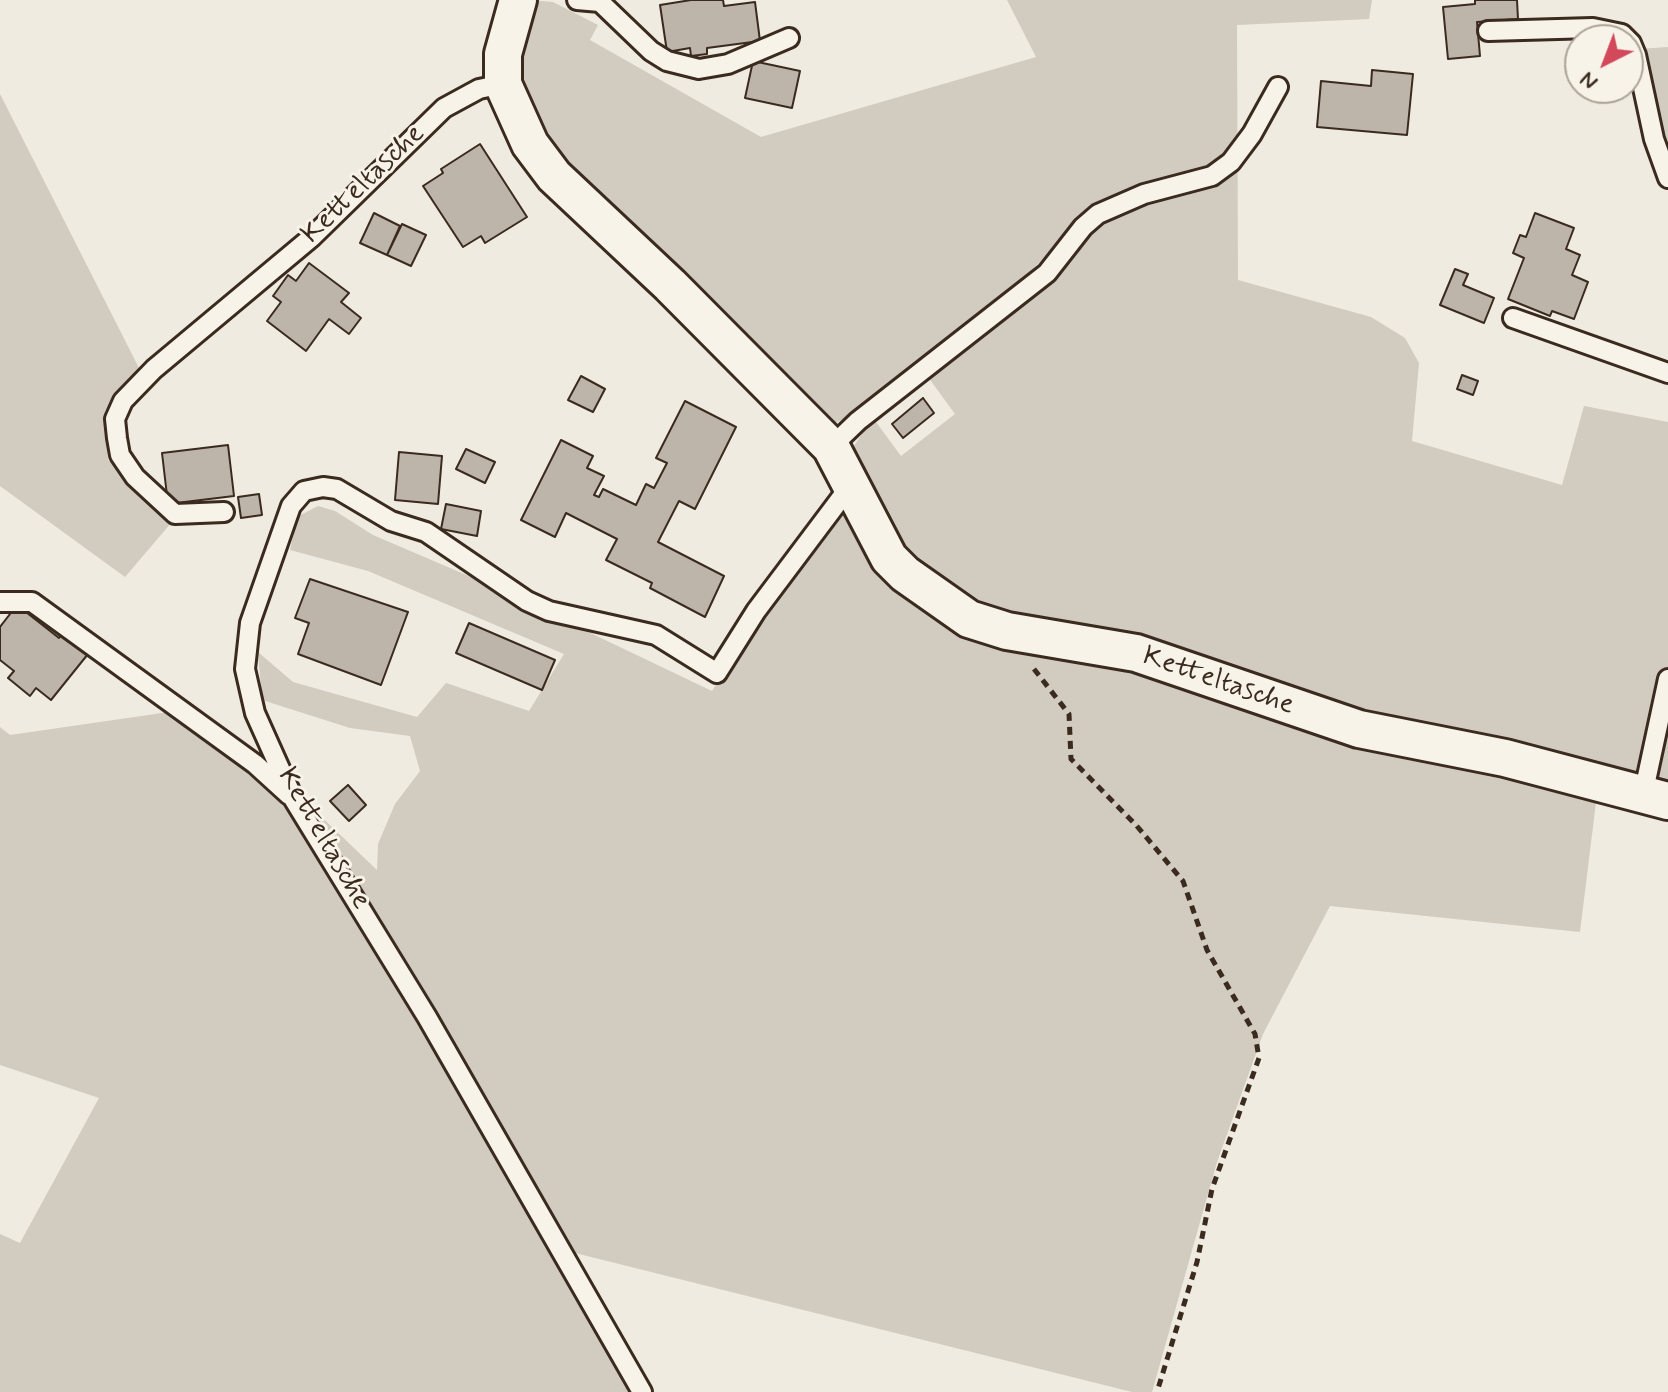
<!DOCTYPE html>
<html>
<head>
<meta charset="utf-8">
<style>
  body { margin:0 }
  #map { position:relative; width:1668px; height:1392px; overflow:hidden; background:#efebe0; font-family:Mynerve,sans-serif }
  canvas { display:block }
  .north { position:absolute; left:1564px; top:24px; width:80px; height:80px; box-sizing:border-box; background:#f7f3e8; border:2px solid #aca397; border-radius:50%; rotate:222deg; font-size:22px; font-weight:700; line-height:32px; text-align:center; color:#3b2a1e }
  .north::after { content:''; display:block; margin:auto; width:28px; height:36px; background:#d1495b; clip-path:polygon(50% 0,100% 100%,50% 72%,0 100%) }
</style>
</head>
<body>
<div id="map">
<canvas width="1668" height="1392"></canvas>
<div class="north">N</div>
</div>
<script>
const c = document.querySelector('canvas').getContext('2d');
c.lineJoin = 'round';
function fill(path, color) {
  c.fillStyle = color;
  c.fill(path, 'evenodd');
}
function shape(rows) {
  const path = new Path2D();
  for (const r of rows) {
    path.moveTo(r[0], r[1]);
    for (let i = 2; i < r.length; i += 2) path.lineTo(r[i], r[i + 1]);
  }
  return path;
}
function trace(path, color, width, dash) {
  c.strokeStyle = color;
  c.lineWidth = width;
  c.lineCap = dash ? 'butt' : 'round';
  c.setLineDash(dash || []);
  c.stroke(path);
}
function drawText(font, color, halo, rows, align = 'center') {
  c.font = font + ' Mynerve,sans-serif';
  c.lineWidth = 6;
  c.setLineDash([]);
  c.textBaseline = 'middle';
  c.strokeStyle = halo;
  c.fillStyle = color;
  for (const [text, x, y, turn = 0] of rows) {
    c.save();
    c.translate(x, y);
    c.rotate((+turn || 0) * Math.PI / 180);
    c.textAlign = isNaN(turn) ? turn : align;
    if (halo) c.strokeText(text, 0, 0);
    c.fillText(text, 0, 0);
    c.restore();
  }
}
const green = shape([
  [530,0,553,2,598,25,590,40,761,137,1036,57,1007,0,1372,0,1369,19,1237,25,1238,280,1371,317,1405,338,1419,363,1412,441,1562,485,1584,406,1668,422,1668,798,1007,628,907,570,845,459,873,418,901,456,955,414,928,377,1073,259,1050,253,985,312,865,409,827,427,552,152,526,102,516,64],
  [1668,47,1668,163,1638,49],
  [0,94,141,372,105,411,108,460,172,522,125,577,0,486],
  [852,505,975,629,1597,794,1580,932,1330,906,1263,1034,1217,1162,1152,1392,1132,1392,567,1251,444,1027,311,807,377,870,378,844,395,804,420,771,410,736,350,728,262,700,258,652,293,682,417,717,446,683,529,711,564,654,368,571,290,550,297,517,318,506,335,511,373,535,492,586,712,691,756,621,826,532],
  [176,711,262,775,297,811,632,1392,0,1392,0,1234,20,1243,99,1098,0,1065,0,727,10,735]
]);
const building = shape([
  [691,0,723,0,724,6,755,2,760,41,707,48,707,54,691,56,690,48,667,52,660,5,691,0],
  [1475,0,1517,0,1518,19,1477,22,1480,56,1448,59,1443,7,1475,4,1475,0],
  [753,61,800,71,792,108,745,98,753,61],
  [1372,70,1413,74,1407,135,1317,127,1321,81,1371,86,1372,70],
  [480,144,527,217,485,243,481,236,463,247,423,186,443,173,441,169,480,144],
  [374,213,400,226,387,255,360,243,374,213],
  [1535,213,1574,228,1566,249,1580,255,1572,275,1588,282,1574,319,1552,311,1550,316,1508,299,1524,258,1513,253,1520,235,1526,237,1535,213],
  [402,224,426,235,411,266,387,255,402,224],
  [309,263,349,293,341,302,361,318,349,334,329,319,306,351,267,321,281,302,273,296,288,275,296,281,309,263],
  [1455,269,1468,274,1463,285,1494,298,1484,323,1440,305,1455,269],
  [1462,375,1478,381,1473,395,1457,389,1462,375],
  [581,376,605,389,593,412,568,400,581,376],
  [923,398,934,413,903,438,892,424,923,398],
  [685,401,736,427,695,509,679,501,658,542,724,576,705,617,650,588,652,583,606,560,617,539,566,513,555,537,521,520,561,440,593,456,587,468,604,476,594,495,599,497,603,489,636,505,646,484,654,488,667,463,656,458,685,401],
  [228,445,234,496,168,504,162,453,228,445],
  [466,449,495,462,485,483,456,469,466,449],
  [399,452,442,456,438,504,395,500,399,452],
  [259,494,262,515,241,518,238,497,259,494],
  [446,504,481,511,477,536,441,529,446,504],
  [310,579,408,612,381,685,298,654,309,623,295,618,310,579],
  [17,605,59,638,62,634,88,654,51,700,36,688,30,696,8,678,14,671,0,660,0,627,17,605],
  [469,623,555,660,542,690,456,653,469,623],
  [348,785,366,805,349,821,330,801,348,785]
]);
const path = shape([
  [1034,669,1069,714,1071,759,1136,825,1183,881,1207,950,1255,1034,1259,1058,1212,1189,1197,1262,1157,1392]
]);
const lane = shape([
  [577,0,600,2,651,51,667,61,699,69,728,64,789,38],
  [1488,31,1593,28,1622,34,1631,43,1636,55,1654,139,1668,178],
  [1513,318,1668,373],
  [831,447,858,421,1047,273,1083,227,1098,214,1144,194,1212,176,1231,162,1252,134,1278,87],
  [224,512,175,514,135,477,120,455,117,438,115,419,123,401,154,369,312,237,444,108,479,89,503,84],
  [0,602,32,602,255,764,289,795],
  [1643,795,1668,679],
  [642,1392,427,1017,294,800,255,713,245,669,250,623,291,506,304,491,323,487,337,489,391,521,426,532,527,601,549,611,656,635,717,673,756,611,850,486]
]);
const street = shape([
  [518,0,503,54,503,84,530,144,554,176,670,285,831,447,889,558,905,574,969,619,1007,631,1136,653,1359,729,1505,758,1668,801]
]);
const streetNames = [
  ["Ketteltasche",364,185,-44],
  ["Ketteltasche",1218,682,19],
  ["Ketteltasche",323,839,60]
];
fill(green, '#d1cbc0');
fill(building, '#bdb5aa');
trace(building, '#3b2a1e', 2);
trace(lane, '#3b2a1e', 24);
trace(street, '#3b2a1e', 42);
trace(path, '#3b2a1e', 5, [8, 6]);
trace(lane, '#f7f3e8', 18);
trace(street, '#f7f3e8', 36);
drawText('28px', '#3b2a1e', '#f7f3e8', streetNames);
</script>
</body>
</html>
